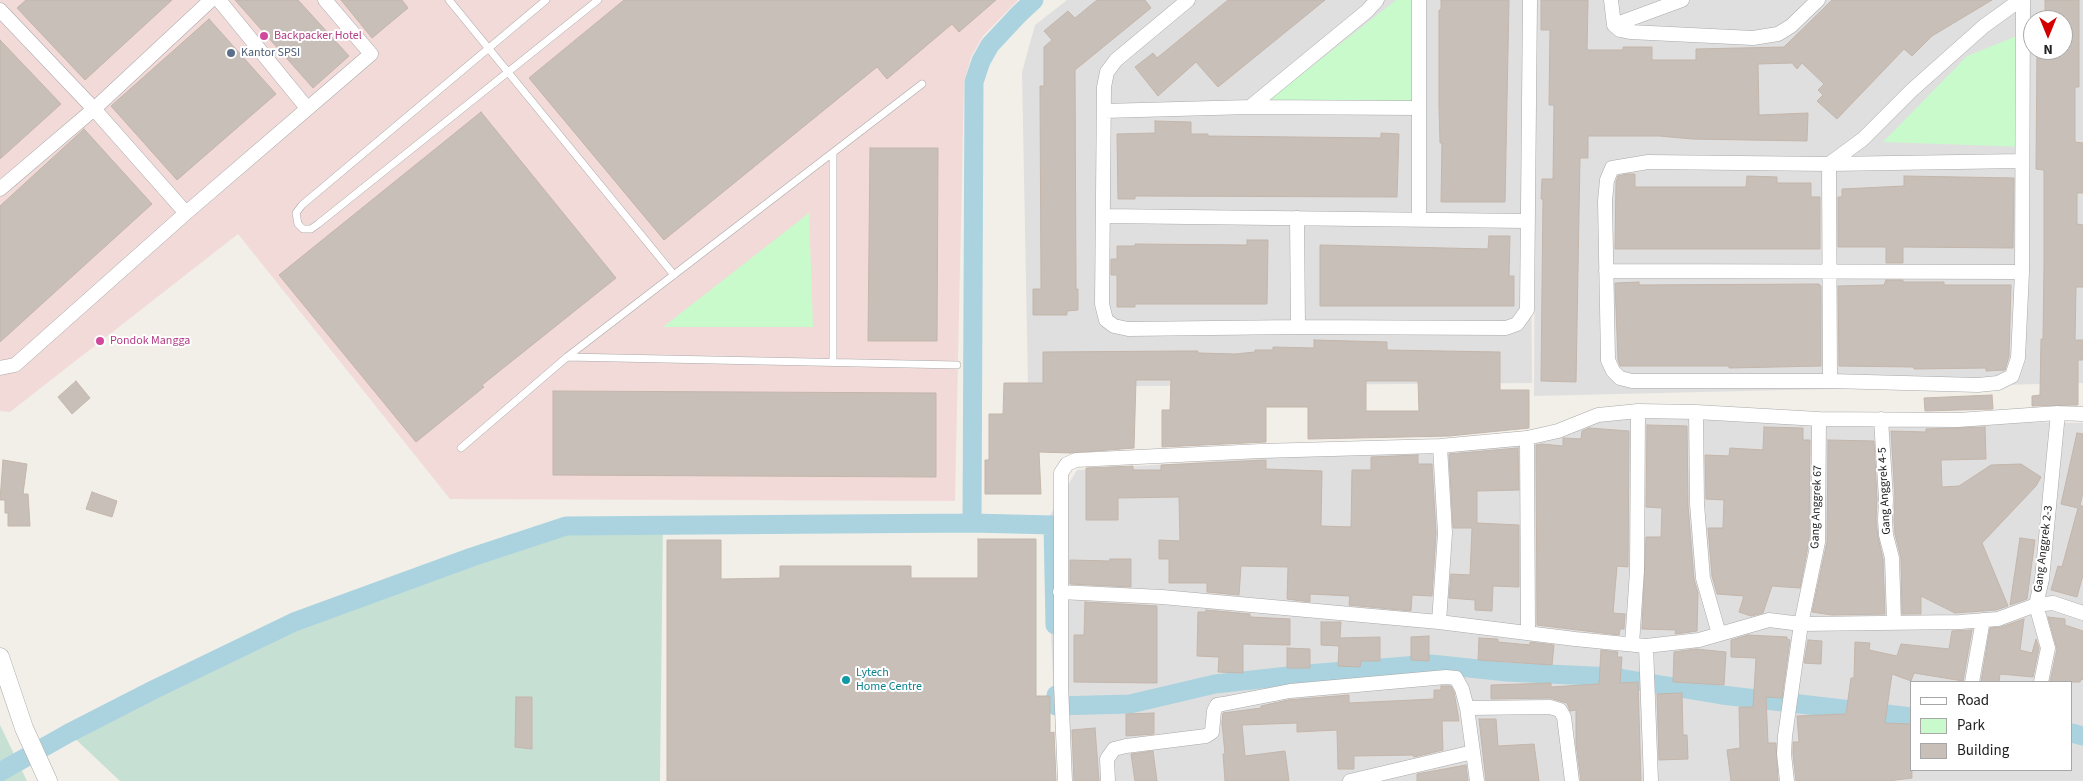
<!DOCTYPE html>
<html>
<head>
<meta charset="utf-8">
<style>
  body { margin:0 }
  #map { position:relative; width:2083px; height:781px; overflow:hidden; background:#f2efe9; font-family:"Source Sans 3",sans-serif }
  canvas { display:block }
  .legend { position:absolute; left:1910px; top:681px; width:162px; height:90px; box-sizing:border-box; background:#fff; border:1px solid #a7a7a7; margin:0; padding:6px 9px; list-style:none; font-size:15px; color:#222 }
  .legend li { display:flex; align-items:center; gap:10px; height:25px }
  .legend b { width:25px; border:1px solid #a7a7a7 }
  .north { position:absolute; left:2023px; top:10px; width:50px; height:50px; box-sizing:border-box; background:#fff; border:1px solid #a7a7a7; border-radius:50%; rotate:180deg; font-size:14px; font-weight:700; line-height:20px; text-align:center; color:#222 }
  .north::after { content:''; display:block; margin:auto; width:18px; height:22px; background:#d40000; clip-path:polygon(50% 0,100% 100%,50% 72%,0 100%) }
</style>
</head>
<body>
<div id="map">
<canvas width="2083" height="781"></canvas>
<ul class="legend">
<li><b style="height:6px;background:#fff"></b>Road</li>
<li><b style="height:14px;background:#c8facc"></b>Park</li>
<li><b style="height:14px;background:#c7bfb8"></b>Building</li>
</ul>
<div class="north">N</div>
</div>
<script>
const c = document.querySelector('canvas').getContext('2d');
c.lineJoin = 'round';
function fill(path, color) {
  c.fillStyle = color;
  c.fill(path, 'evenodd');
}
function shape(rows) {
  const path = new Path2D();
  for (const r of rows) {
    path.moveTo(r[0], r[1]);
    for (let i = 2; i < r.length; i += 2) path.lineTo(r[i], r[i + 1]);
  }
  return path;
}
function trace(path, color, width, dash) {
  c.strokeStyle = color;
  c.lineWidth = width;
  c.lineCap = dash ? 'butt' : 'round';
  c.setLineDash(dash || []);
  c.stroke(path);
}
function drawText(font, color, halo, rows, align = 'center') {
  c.font = font + ' "Source Sans 3",sans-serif';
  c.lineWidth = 4;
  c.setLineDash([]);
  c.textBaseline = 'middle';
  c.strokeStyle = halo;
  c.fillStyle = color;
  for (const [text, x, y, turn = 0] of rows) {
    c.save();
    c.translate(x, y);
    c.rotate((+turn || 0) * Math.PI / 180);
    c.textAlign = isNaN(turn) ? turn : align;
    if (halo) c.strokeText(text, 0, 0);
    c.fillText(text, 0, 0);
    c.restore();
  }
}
const residential = shape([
  [1067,0,1529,0,1532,383,1028,387,1022,72,1035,25],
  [1536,0,2083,0,2083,383,1534,396],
  [2033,20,2063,20,2063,50,2033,50],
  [1671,416,2083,423,2083,781,1058,781,1050,614,1049,517,1077,470,1522,441,1591,422],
  [1912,682,2072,682,2072,770,1912,770]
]);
const commercial = shape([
  [0,0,1018,0,983,36,971,57,964,82,955,501,450,499,238,234,10,412,0,411]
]);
const wetland = shape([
  [663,524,660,781,120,781,69,733,155,689,294,622,472,557,566,526],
  [0,725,27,781,0,781]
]);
const park = shape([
  [1396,0,1426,0,1426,101,1268,101],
  [2027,32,2028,147,1883,142,1967,56],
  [809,213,813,327,663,327]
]);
const canal = shape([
  [972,523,1053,525,1055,625],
  [1056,695,1056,706,1130,704,1215,684,1307,674,1431,664,1507,672,1613,677,1722,695,1912,717],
  [2072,733,2083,736],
  [0,772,69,733,155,689,294,622,472,557,566,526,972,523,974,82,981,61,990,45,1019,14,1034,0]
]);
const building = shape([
  [26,0,172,0,85,80,17,8,26,0],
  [235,0,298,0,349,56,313,88,235,0],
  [341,0,402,0,408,8,372,38,341,0],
  [624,0,996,0,959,32,952,24,887,79,877,67,664,240,529,78,624,0],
  [1097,0,1145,0,1151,8,1075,70,1076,289,1078,289,1078,310,1067,311,1067,315,1033,315,1033,289,1041,289,1040,86,1044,86,1044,47,1052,40,1044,31,1068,11,1075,18,1097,0],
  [1228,0,1325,0,1218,87,1196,62,1158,96,1135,67,1153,53,1157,58,1228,0],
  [1441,0,1509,0,1505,202,1441,202,1442,143,1440,143,1439,106,1439,10,1441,10,1441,0],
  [1541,0,1588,0,1587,50,1623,50,1623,47,1652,47,1652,60,1696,60,1696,49,1784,47,1832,0,1992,0,1932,36,1912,56,1904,49,1837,119,1817,101,1823,95,1818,90,1824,84,1802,63,1797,69,1792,63,1758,64,1759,115,1808,113,1807,141,1692,139,1659,136,1588,136,1588,158,1580,158,1576,382,1541,381,1543,199,1541,199,1542,179,1553,179,1554,105,1549,105,1550,30,1541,30,1541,0],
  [2045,0,2079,0,2079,87,2075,87,2075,142,2083,143,2083,193,2077,193,2077,224,2083,225,2083,287,2076,287,2075,340,2083,340,2083,360,2078,360,2078,405,2032,406,2032,396,2040,395,2041,339,2043,339,2044,267,2044,170,2036,169,2037,51,2063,51,2063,20,2045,20,2045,0],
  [209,19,276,94,177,180,111,106,209,19],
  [0,40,61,104,0,159,0,40],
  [481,112,616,278,482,385,484,387,416,442,279,275,481,112],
  [1155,121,1191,122,1191,134,1208,134,1208,136,1381,138,1381,133,1399,134,1397,197,1135,196,1135,199,1118,199,1117,134,1155,133,1155,121],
  [84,129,152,204,0,342,0,206,84,129],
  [870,148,938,148,937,341,868,341,870,148],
  [1627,174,1635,174,1635,187,1746,187,1747,176,1777,177,1777,183,1811,183,1811,197,1820,197,1820,249,1615,249,1616,182,1618,176,1627,174],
  [1904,176,2014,178,2013,248,1903,247,1903,263,1886,263,1886,247,1838,247,1838,197,1842,197,1842,189,1904,186,1904,176],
  [1489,236,1510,236,1509,276,1514,276,1514,306,1320,306,1320,245,1488,249,1489,236],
  [1247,240,1268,240,1267,304,1135,304,1135,307,1117,307,1117,275,1111,275,1111,259,1117,259,1117,246,1135,246,1135,244,1247,245,1247,240],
  [1886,280,1903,280,1903,282,1944,282,1944,285,2011,285,2009,356,2005,370,1986,371,1986,368,1914,369,1914,367,1839,366,1838,286,1884,285,1886,280],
  [1639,282,1639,285,1819,284,1821,286,1821,366,1729,368,1729,366,1620,366,1618,360,1615,283,1639,282],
  [1314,340,1387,342,1387,350,1500,352,1500,390,1529,390,1529,428,1449,436,1308,439,1308,407,1266,407,1266,442,1162,447,1162,410,1170,410,1171,380,1136,380,1134,448,1071,453,1039,452,1041,494,985,494,985,460,989,460,989,414,1003,414,1004,383,1043,383,1043,352,1181,351,1198,351,1198,353,1235,354,1255,352,1255,350,1273,350,1273,347,1314,348,1314,340],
  [1366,381,1418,381,1419,411,1366,411,1366,381],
  [76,381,90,398,72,414,58,397,76,381],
  [553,391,936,393,936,477,553,475,553,391],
  [1992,395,1993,409,1925,411,1924,398,1992,395],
  [1647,425,1687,426,1688,505,1694,579,1698,593,1697,631,1675,634,1676,630,1642,629,1646,537,1661,537,1662,508,1646,507,1647,425],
  [1764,427,1803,428,1803,440,1810,440,1809,541,1800,588,1772,586,1763,613,1751,616,1739,612,1744,596,1717,594,1712,576,1708,528,1723,528,1724,500,1706,499,1705,455,1729,456,1730,448,1763,450,1764,427],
  [1985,427,1986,459,1941,460,1942,487,1959,486,1991,465,2021,464,2041,477,2036,486,1982,543,2008,606,1996,610,1955,613,1921,596,1921,614,1902,614,1901,558,1895,534,1894,520,1895,498,1891,431,1926,432,1926,429,1985,427],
  [1589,428,1629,431,1628,567,1617,566,1613,613,1625,614,1624,629,1620,629,1619,635,1537,625,1536,445,1542,444,1563,446,1563,438,1581,439,1582,431,1589,428],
  [2077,433,2083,434,2083,492,2080,506,2083,506,2083,575,2077,597,2051,590,2058,566,2062,567,2078,508,2061,504,2077,433],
  [1828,440,1874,441,1877,499,1876,520,1878,537,1883,559,1885,614,1832,615,1812,612,1827,542,1828,440],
  [1518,448,1519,490,1477,491,1477,523,1519,525,1519,587,1493,586,1492,611,1475,610,1475,600,1449,598,1451,574,1470,575,1472,528,1453,528,1449,454,1518,448],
  [1418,455,1418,464,1432,464,1436,533,1432,596,1412,595,1411,611,1349,605,1350,596,1310,594,1310,602,1287,599,1288,567,1241,566,1239,595,1207,592,1207,583,1169,583,1169,559,1159,559,1159,540,1180,541,1179,497,1118,498,1118,520,1086,520,1086,468,1133,466,1133,470,1161,470,1161,465,1266,460,1266,469,1322,471,1321,526,1351,527,1352,470,1371,470,1371,457,1418,455],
  [3,460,27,464,23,494,28,494,30,526,8,526,8,513,5,513,5,500,0,500,3,460],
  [92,492,117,501,112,517,86,509,92,492],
  [2020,538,2035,540,2027,599,2010,605,2020,538],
  [978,539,1036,539,1036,696,1050,696,1050,733,1054,732,1056,781,667,781,667,540,721,540,721,579,780,578,780,566,911,566,911,578,978,578,978,539],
  [1110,559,1131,559,1131,587,1070,584,1070,560,1110,561,1110,559],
  [1085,602,1157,606,1157,683,1074,682,1074,635,1084,635,1085,602],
  [1206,610,1250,614,1250,617,1290,619,1290,645,1243,644,1243,673,1218,672,1219,657,1197,656,1198,612,1206,612,1206,610],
  [2048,617,2065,619,2065,625,2083,631,2083,680,2081,679,2080,682,2050,682,2057,649,2048,617],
  [2024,619,2020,650,2032,653,2036,639,2039,648,2033,677,2000,674,1999,682,1981,682,1990,628,2001,627,2024,619],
  [1321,622,1341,622,1340,638,1380,637,1380,661,1361,661,1360,667,1338,666,1339,646,1321,645,1321,622],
  [1972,630,1963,681,1914,673,1911,681,1892,674,1885,723,1911,724,1912,778,1888,781,1796,781,1793,754,1793,742,1799,742,1797,716,1846,714,1851,678,1854,678,1855,642,1870,643,1869,650,1897,656,1901,644,1949,649,1952,631,1972,630],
  [1748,635,1787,637,1787,639,1790,640,1782,698,1766,697,1768,743,1776,743,1778,781,1731,781,1727,750,1740,748,1739,707,1753,707,1756,658,1731,657,1731,640,1748,635],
  [1429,636,1429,661,1411,660,1411,637,1429,636],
  [1479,638,1498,639,1498,642,1530,645,1530,642,1554,645,1552,665,1478,660,1479,638],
  [1808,640,1822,641,1821,664,1804,663,1808,640],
  [1287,648,1310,649,1310,668,1287,668,1287,648],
  [1696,649,1726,652,1724,685,1673,682,1674,652,1696,649],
  [1601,650,1618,652,1617,657,1622,657,1620,683,1638,682,1641,781,1581,781,1576,744,1576,710,1570,711,1567,703,1550,698,1491,699,1491,685,1551,683,1551,687,1599,684,1601,650],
  [1441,686,1451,686,1454,692,1459,721,1442,721,1443,750,1414,757,1413,755,1354,756,1354,769,1338,769,1337,730,1297,732,1297,723,1242,725,1245,756,1285,751,1289,781,1225,781,1223,754,1225,754,1222,723,1223,713,1261,708,1261,706,1288,700,1349,695,1349,703,1434,699,1434,690,1441,690,1441,686],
  [1682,693,1683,735,1687,735,1688,759,1659,760,1657,694,1682,693],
  [516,697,532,697,532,749,515,747,516,697],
  [1154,713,1154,734,1126,736,1126,714,1154,713],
  [1479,719,1496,719,1498,746,1534,744,1539,781,1486,781,1479,719],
  [1095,728,1099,781,1074,781,1072,730,1095,728],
  [1153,751,1157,781,1135,781,1131,754,1153,751],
  [1466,765,1468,781,1417,781,1417,774,1466,765]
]);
const service = shape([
  [449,0,674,275],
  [546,0,302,205,296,213,298,224,303,229,311,229,318,224,598,0],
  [833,153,833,362],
  [567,357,957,365],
  [461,448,567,357,922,84]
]);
const minor = shape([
  [219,0,307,108],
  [1188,0,1116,60,1107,72,1104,87,1102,304,1106,320,1114,326,1128,329,1298,327,1506,328,1517,324,1527,310,1530,0],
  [1419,0,1419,219],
  [1611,0,1614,25],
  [0,10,94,109,186,213],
  [1614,25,1620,30,1630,32,1753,38,1778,34,1791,26,1818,0],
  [1614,25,1682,0],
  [1250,107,1367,11,1377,0],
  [1104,111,1250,107,1419,108],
  [2021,161,1829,164,1648,162,1612,168,1607,180,1605,201,1608,360,1613,371,1620,378,1632,381,1830,381,1978,385,1998,383,2012,376,2018,358,2022,272,2023,0],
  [0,189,94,109,211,0],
  [1103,216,1527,221],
  [1297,218,1298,327],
  [1606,271,2022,272],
  [0,368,15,365,186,213,371,54,325,0],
  [1830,381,1829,164,1863,139,1912,90,1984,26,2020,0],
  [1696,412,1697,504,1703,578,1719,634],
  [1881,419,1886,499,1885,520,1886,535,1892,558,1894,623],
  [1527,438,1528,632],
  [1060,592,1162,597,1439,622,1575,639,1646,646,1699,640,1769,620,1801,624,1960,622,1998,619,2036,605,2053,603,2083,613],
  [1439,622,1445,533,1440,446],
  [1632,644,1637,571,1638,411],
  [1646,646,1651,781],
  [1972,682,1983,620],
  [2041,682,2048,648,2036,605,2042,579,2058,413],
  [1467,708,1550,707,1560,710,1564,717,1572,781],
  [1065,781,1061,684,1061,473,1067,464,1076,460,1261,451,1440,446,1527,438,1558,431,1598,415,1638,411,1696,412,1819,419,1958,420,2058,413,2083,414],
  [1108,781,1107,759,1114,749,1126,746,1206,736,1212,732,1214,711,1217,705,1223,704,1290,691,1446,677,1456,678,1462,689,1467,708,1477,781],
  [1350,781,1473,752],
  [1787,781,1784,754,1785,736,1801,624,1818,542,1819,419]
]);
const tertiary = shape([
  [0,657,24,728,48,781]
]);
const markers = [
  [264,36,5,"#d1479c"],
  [231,53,5,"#5c6f8a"],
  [100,341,5,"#d1479c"],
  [846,680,5,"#0f9aa8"]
];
const hotelNames = [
  ["Backpacker Hotel",274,36],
  ["Pondok Mangga",110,341]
];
const serviceNames = [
  ["Kantor SPSI",241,53]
];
const streetNames = [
  ["Gang Anggrek 4-5",1885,491,-93],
  ["Gang Anggrek 67",1817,507,-88],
  ["Gang Anggrek 2-3",2044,549,-83]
];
const cultureNames = [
  ["Lytech",856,673],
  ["Home Centre",856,687]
];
fill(residential, '#e0dfdf');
fill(commercial, '#f2dad9');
fill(wetland, '#c6e0d4');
fill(park, '#c8facc');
trace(canal, '#aad3df', 19);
fill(building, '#c7bfb8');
trace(building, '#c4b6ab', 1);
trace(service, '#a9a9a9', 8);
trace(minor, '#a9a9a9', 15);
trace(tertiary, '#a9a9a9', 19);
trace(service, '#fff', 7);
trace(minor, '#fff', 14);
trace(tertiary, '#fff', 18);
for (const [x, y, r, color] of markers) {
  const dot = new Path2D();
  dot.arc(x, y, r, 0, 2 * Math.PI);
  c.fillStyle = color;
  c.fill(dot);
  trace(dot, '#fff', 2);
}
drawText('12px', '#b23c85', '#fff', hotelNames, 'left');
drawText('12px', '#4e5e75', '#fff', serviceNames, 'left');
drawText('12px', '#222', '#fff', streetNames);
drawText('12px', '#0d838f', '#fff', cultureNames, 'left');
</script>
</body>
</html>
